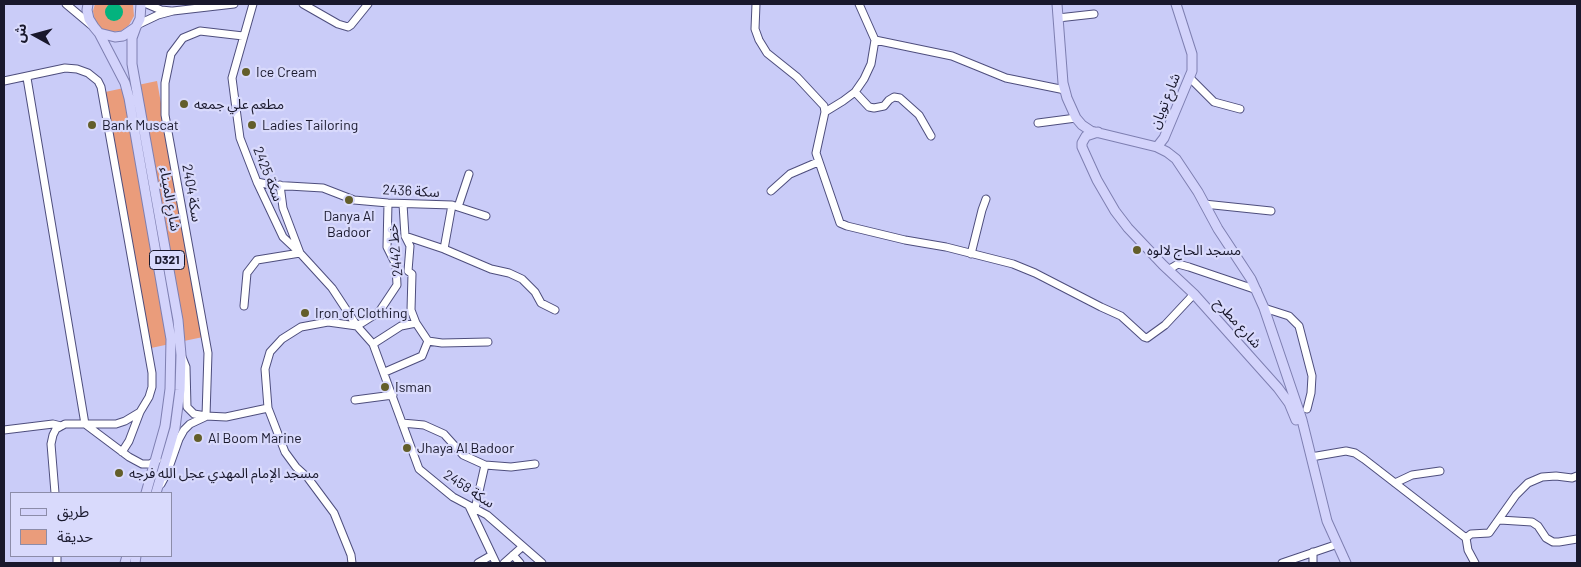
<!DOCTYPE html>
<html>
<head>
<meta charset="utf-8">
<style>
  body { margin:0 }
  #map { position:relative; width:1581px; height:567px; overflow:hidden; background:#caccf8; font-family:Barlow,"Noto Sans Arabic",sans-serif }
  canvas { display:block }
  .frame { position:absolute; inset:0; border:5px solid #19182c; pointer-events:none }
  .legend { position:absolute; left:10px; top:492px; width:162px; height:65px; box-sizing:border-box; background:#d9dafc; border:1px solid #8c8ca9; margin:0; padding:6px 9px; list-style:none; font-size:15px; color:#19182c }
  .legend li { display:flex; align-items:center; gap:10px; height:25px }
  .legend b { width:25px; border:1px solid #8c8ca9 }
  .north { position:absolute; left:10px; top:10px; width:50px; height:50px; -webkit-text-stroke:4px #d9dafc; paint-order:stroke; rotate:277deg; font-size:14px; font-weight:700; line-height:20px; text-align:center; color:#19182c }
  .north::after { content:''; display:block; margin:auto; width:18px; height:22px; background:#19182c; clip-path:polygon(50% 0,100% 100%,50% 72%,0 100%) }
</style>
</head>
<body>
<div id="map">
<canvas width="1581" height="567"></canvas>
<div class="frame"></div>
<ul class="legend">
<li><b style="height:6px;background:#d3d3fb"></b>طريق</li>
<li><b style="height:14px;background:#ea9c7b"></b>حديقة</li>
</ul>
<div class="north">ش</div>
</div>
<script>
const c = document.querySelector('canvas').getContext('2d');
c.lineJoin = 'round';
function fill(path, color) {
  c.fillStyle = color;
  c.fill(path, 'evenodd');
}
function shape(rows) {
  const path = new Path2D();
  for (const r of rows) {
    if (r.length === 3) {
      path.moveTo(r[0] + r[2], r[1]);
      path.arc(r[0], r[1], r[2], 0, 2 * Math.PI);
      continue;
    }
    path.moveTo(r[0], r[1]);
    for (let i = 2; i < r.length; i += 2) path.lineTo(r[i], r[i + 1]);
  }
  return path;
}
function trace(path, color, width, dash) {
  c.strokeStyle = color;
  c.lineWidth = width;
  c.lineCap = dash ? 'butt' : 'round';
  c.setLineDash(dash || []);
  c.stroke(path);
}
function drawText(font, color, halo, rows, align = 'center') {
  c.font = font + ' Barlow,"Noto Sans Arabic",sans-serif';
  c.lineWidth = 4.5;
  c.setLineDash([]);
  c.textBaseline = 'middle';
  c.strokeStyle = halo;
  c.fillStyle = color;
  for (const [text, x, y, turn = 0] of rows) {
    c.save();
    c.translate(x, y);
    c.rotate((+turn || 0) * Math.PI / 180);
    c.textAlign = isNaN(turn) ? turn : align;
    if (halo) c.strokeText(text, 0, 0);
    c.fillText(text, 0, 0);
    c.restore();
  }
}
const green = shape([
  [95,4,133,4,134,16,129,25,121,31,111,32,102,29,95,21,93,11],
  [157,81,203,337,184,341,138,85],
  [124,88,170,344,151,348,105,92]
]);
const water = shape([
  [114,12,9]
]);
const minor = shape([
  [66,4,91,25],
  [147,4,161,10,171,11],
  [253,4,232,78,235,101,240,138,257,182,283,237,300,253,332,288,357,326,373,344,419,469,453,497,487,515,542,563],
  [303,4,338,24,348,27,351,25,368,4],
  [756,4,755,29,759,40,767,53,797,77,824,106,825,112,816,153,840,223,847,226,905,240,946,247,1013,264,1035,273,1101,307,1121,316,1144,337,1147,338,1165,325,1194,294],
  [859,4,875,40,952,56,1006,78,1065,90],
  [1058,18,1094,14],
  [137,25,158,15,173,11,234,4],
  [1189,77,1214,102,1240,109],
  [27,78,85,424,129,457,142,464,150,464,157,460],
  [4,81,65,68,77,69,88,73,98,81,101,87,152,373,152,387,149,397,140,412,129,441,122,452],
  [855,92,869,107,874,108,884,106,889,100,894,97,900,98,919,115,931,136],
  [825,112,843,101,855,92,864,79,871,64,875,40],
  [1038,123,1076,118],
  [257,182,271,185,323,188,354,200,388,203,452,205,444,249,491,269,509,273,522,279,535,292,541,303,555,310],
  [771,191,790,174,818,162],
  [403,204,405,236,410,246,408,271,412,274,411,310,416,323],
  [1204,204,1271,211],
  [452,205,486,216],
  [458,207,469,174],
  [405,236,444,249],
  [971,254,982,210,986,199],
  [1168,270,1178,264,1189,267,1257,290],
  [244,306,247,273,257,260,300,253,283,208,280,185],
  [1264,308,1289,316,1299,326,1312,376,1311,393,1307,409],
  [373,344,401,326,416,323,428,341,442,343,488,342],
  [182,357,186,367,187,407,194,414,206,416,226,417,268,408],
  [385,372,422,356,428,341],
  [355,400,393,395],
  [206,416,208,353,165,115,165,83,171,54,183,38,200,31,243,36],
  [402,423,424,425,444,434,463,455,485,465,511,467,535,464],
  [4,430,53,424,61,426],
  [1311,457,1346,451,1355,453,1364,459,1466,538,1471,534,1489,533,1516,495,1528,483,1542,477,1556,476,1572,478,1577,476],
  [1395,483,1412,475,1440,471],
  [161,484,167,473,179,439,184,430,190,424,205,417],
  [55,493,51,444,53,435,56,429,65,424,116,424,125,421,140,412],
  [469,506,496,563],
  [475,509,485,465],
  [1500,520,1532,522,1538,526,1546,538,1553,542,1559,542,1577,539],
  [1466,538,1468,550,1475,563],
  [513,555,520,563],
  [57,563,57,556],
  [352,563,351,555,334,513,308,478,296,467,285,452,268,408,265,369,270,352,282,339,301,327,328,322,357,326,379,312,397,285,396,265,387,247,388,203],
  [478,563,492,555],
  [504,563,522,547],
  [1282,563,1332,546],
  [1313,563,1313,552]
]);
const major = shape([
  [88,4,87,10,89,19,94,27,99,33,115,37,123,36,136,27,140,19,141,4],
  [1057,4,1063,83,1067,98,1076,118,1082,125,1091,131,1157,147,1167,152,1176,159,1198,192,1218,229,1251,279,1264,308,1302,420,1327,521,1346,563],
  [136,27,132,38,132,64,178,320,181,355,180,390,175,428,156,493],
  [99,33,125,83,129,98,171,339,170,389,165,426,146,493],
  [1098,132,1086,136,1082,143,1082,147,1097,180,1115,211,1128,228,1163,265,1194,294,1278,388,1289,403,1296,420],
  [1157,147,1164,138,1192,71,1192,54,1176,4],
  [125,563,127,556],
  [135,563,136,556]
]);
const markers = [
  [246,72,5,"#635e2a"],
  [184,104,5,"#635e2a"],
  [92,125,5,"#635e2a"],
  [252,125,5,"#635e2a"],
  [349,200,5,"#635e2a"],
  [1137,250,5,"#635e2a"],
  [305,313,5,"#635e2a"],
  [385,387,5,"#635e2a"],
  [198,438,5,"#635e2a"],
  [407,448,5,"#635e2a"],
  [119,473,5,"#635e2a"]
];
const shields = [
  [167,260,35]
];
const shieldNames = [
  ["D321",167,260]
];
const poiNames = [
  ["Ice Cream",256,72],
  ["مطعم علي جمعه",194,104],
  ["Bank Muscat",102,125],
  ["Ladies Tailoring",262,125],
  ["Danya Al",349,216,"center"],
  ["Badoor",349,232,"center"],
  ["مسجد الحاج لالوه",1147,250],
  ["Iron of Clothing",315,313],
  ["Isman",395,387],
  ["Al Boom Marine",208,438],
  ["Jhaya Al Badoor",417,448],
  ["مسجد الإمام المهدي عجل الله فرجه",129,473]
];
const streetNames = [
  ["شارع تويان",1165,101,-68],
  ["سكة 2425",268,174,68],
  ["سكة 2436",411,191,3],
  ["سكة 2404",192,193,80],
  ["شارع الميناء",170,199,80],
  ["2442 خط",395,250,-96],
  ["شارع مطرح",1238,323,48],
  ["سكة 2458",469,489,33]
];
fill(green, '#ea9c7b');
fill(water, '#03b37e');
trace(minor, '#4e4e7d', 9);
trace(major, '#7e7fb1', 11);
trace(minor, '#fff', 7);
trace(major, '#d3d3fb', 9);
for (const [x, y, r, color] of markers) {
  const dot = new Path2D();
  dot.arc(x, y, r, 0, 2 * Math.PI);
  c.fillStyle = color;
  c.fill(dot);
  trace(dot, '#d9dafc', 2);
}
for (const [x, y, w] of shields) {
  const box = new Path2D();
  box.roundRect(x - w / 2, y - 9.5, w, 19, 4);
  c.fillStyle = '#d9dafc';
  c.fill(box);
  trace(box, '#19182c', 1);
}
drawText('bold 12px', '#19182c', null, shieldNames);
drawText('14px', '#19182c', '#d9dafc', poiNames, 'left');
drawText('14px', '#19182c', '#d9dafc', streetNames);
</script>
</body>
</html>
